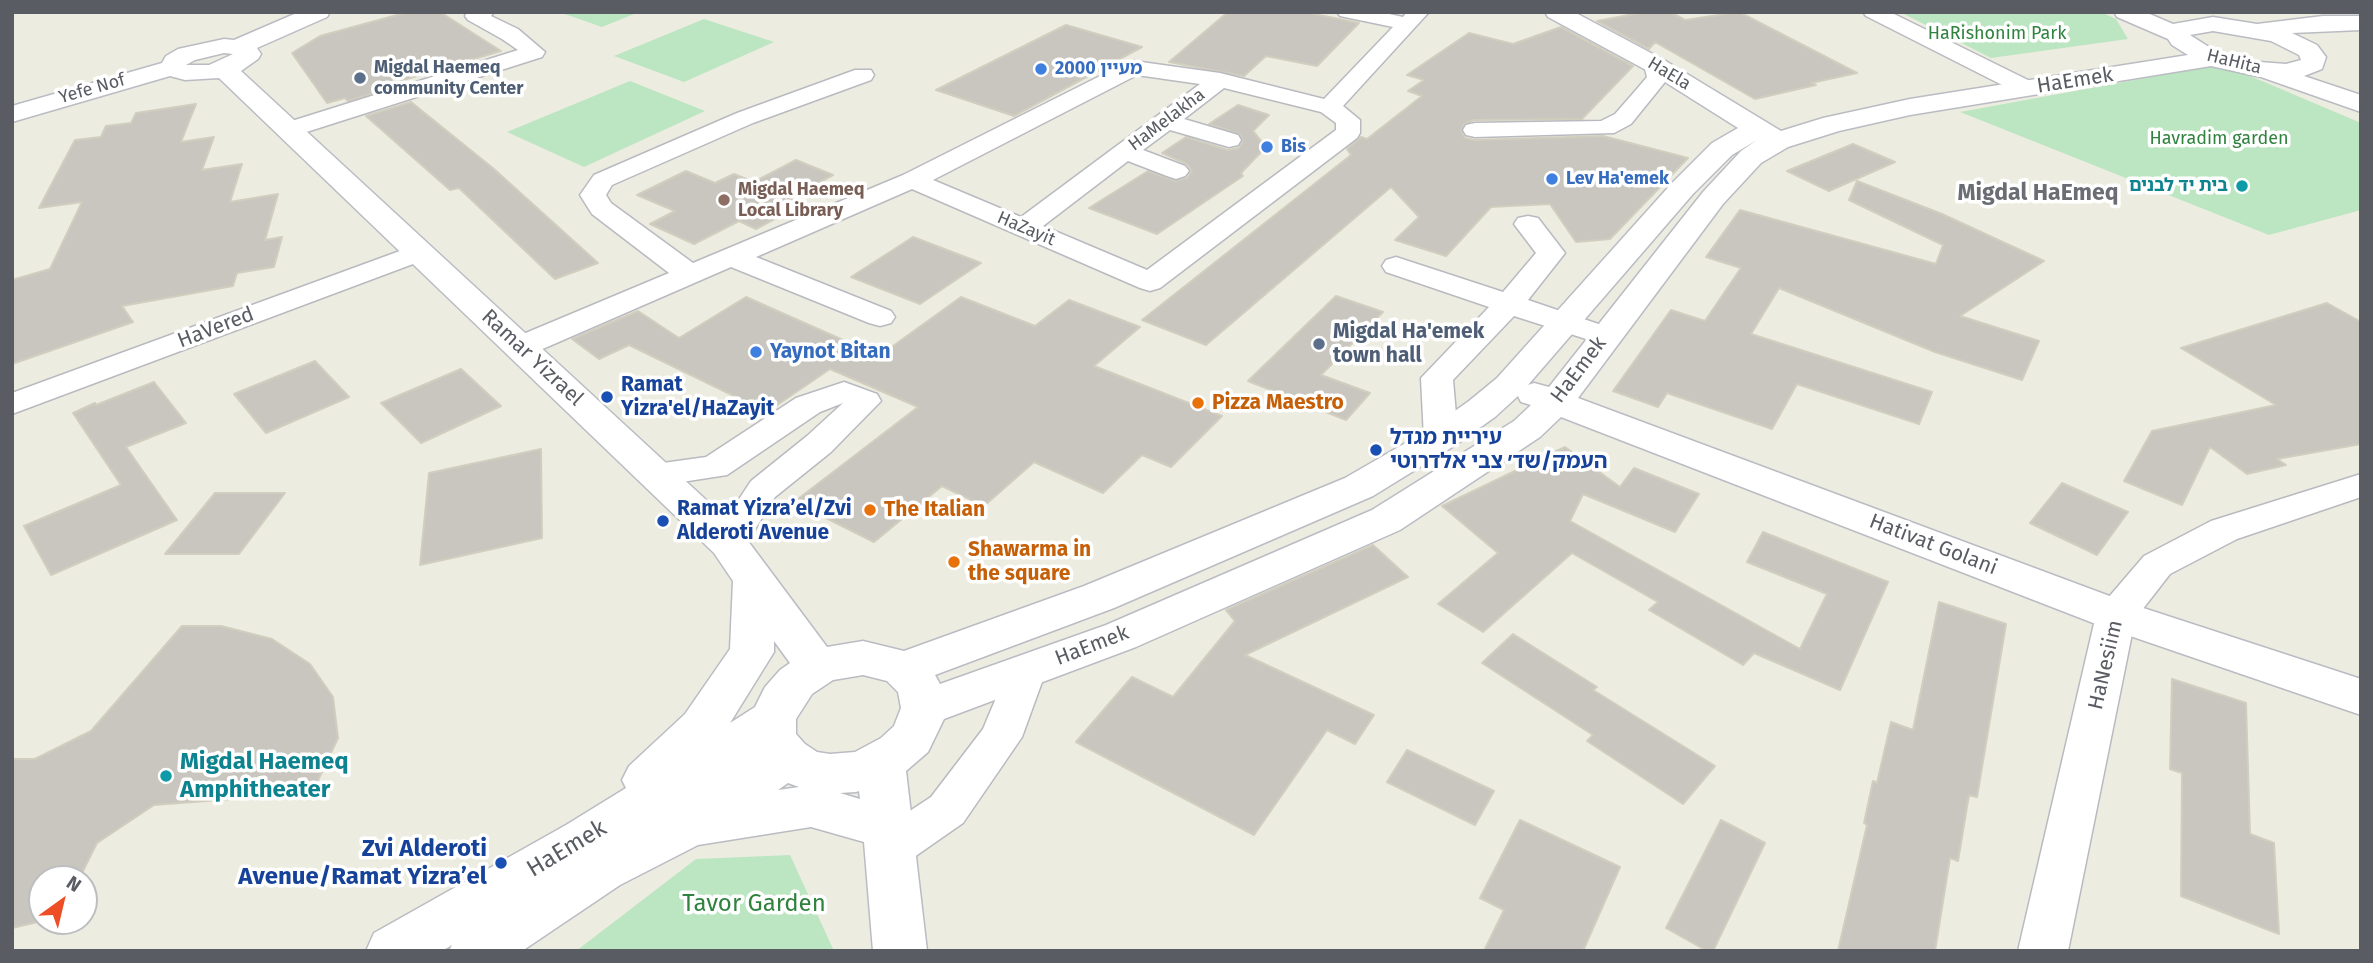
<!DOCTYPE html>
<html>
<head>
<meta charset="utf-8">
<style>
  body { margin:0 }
  #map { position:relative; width:2373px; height:963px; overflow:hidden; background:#edece1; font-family:"Fira Sans",sans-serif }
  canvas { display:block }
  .frame { position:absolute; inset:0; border:14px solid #595c62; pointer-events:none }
  .north { position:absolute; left:28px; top:865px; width:70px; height:70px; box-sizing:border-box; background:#fff; border:2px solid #bdbec0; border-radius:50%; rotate:34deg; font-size:19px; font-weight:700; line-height:28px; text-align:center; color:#595c62 }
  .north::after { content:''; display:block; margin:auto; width:24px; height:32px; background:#ee4e25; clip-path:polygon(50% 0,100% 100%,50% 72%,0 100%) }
</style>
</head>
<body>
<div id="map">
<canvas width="2373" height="963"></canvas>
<div class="frame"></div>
<div class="north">N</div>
</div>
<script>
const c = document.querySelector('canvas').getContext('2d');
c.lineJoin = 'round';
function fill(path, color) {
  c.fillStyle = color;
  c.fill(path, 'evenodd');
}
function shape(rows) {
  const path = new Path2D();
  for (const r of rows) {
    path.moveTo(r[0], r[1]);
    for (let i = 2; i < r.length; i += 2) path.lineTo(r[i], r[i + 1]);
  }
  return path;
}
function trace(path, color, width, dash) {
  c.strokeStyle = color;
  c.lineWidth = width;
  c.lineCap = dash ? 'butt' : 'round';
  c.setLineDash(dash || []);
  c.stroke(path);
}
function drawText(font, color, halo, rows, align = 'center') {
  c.font = font + ' "Fira Sans","Noto Sans Hebrew",sans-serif';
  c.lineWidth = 7;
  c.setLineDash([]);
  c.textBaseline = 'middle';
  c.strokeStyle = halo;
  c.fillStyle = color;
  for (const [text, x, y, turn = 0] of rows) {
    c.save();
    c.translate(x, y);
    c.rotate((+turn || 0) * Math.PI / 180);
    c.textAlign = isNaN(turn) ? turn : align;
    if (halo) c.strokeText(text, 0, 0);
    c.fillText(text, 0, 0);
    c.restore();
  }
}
const green = shape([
  [559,12,639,12,602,27],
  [1900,12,2101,12,2116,19,2128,39,1991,58],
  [704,19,774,42,684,82,614,56],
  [2222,64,2361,123,2361,210,2269,235,1960,112],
  [630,81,705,111,584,167,507,132],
  [790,855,834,951,576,951,696,859]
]);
const building = shape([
  [408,12,440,12,501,51,390,84,393,87,348,101,345,98,327,103,292,53,320,36,408,12],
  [1228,12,1304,12,1359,23,1317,66,1266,56,1244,76,1169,62,1228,12],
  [1645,12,1670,12,1685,20,1739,12,1857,73,1811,83,1816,85,1755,99,1655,42,1649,49,1597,21,1645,12],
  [1066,25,1142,47,1014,116,936,90,1066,25],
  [1561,27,1633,66,1582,119,1474,120,1464,124,1461,131,1465,138,1475,140,1603,136,1688,158,1610,239,1576,242,1550,204,1491,207,1446,256,1395,240,1419,217,1391,187,1206,345,1142,320,1351,155,1347,149,1361,137,1367,139,1422,96,1408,91,1424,80,1407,75,1469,33,1513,44,1561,27],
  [411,102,494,169,598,263,555,279,459,188,450,190,366,116,411,102],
  [196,104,181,142,214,137,202,170,242,164,230,202,278,194,265,240,282,237,274,267,237,273,233,286,122,306,133,322,12,364,12,280,50,269,82,202,39,208,75,140,101,137,106,126,131,123,136,113,196,104],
  [1238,105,1269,115,1253,131,1266,147,1241,173,1243,176,1157,234,1089,208,1148,171,1175,181,1187,178,1192,171,1187,164,1162,153,1186,137,1228,150,1239,148,1243,141,1240,134,1209,124,1238,105],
  [1853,144,1895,162,1829,191,1787,171,1853,144],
  [796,160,833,175,791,198,804,203,756,229,739,221,694,244,650,224,675,211,637,195,686,171,715,183,734,174,754,182,796,160],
  [1857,181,1942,214,2044,261,1960,316,2039,341,2022,380,1935,352,1779,288,1751,334,1932,392,1919,424,1797,384,1772,429,1667,393,1658,407,1613,391,1671,310,1705,321,1741,268,1706,257,1740,210,1936,264,1943,245,1849,200,1857,181],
  [913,237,981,263,920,304,851,277,913,237],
  [1336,296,1383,312,1321,375,1370,393,1346,420,1248,381,1336,296],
  [746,297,879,356,961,297,1035,326,1069,300,1140,327,1094,366,1222,416,1171,467,1142,455,1103,493,1034,462,984,506,942,486,874,542,794,502,918,407,830,369,767,412,629,345,599,359,572,339,638,311,679,338,746,297],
  [2327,303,2361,322,2361,444,2277,459,2286,465,2247,474,2210,447,2182,505,2124,481,2152,431,2276,405,2181,348,2327,303],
  [315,361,349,397,266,433,234,394,315,361],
  [461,369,501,406,421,443,381,403,461,369],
  [154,382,186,423,126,447,177,520,51,575,24,526,121,485,73,413,95,403,96,405,154,382],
  [1565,447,1620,487,1634,468,1699,494,1675,532,1583,494,1570,521,1800,649,1827,594,1747,562,1763,532,1888,582,1840,690,1754,653,1743,665,1649,610,1658,602,1572,553,1483,632,1438,604,1498,553,1442,506,1565,447],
  [541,449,542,538,420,565,429,473,541,449],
  [2062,483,2128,512,2097,555,2030,523,2062,483],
  [215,493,285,493,239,554,165,554,215,493],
  [1373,545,1408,577,1245,655,1374,715,1355,744,1327,730,1254,835,1076,742,1132,677,1173,697,1235,621,1226,610,1373,545],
  [1939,602,2006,624,1977,797,1969,795,1958,861,1950,858,1935,951,1838,951,1867,825,1864,823,1873,781,1877,783,1891,722,1913,730,1939,602],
  [182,626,221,626,272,639,310,664,333,697,338,738,312,793,154,805,97,843,79,879,42,879,42,921,12,928,12,759,35,759,91,731,182,626],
  [1513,634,1597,687,1593,690,1715,766,1683,804,1587,741,1593,735,1482,663,1513,634],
  [2172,679,2246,703,2250,834,2274,843,2279,934,2181,896,2182,773,2170,769,2172,679],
  [1407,750,1494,791,1475,825,1387,782,1407,750],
  [1520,820,1620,867,1583,951,1484,951,1504,910,1480,898,1520,820],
  [1721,820,1765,843,1713,951,1707,951,1666,928,1721,820]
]);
const street = shape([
  [467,12,494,12,491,16,518,29,545,52,542,57,297,135,288,137,279,135,276,130,279,125,518,50,502,39,468,20,465,16,467,12],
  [1337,12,1380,12,1403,17,1407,12,1429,12,1343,106,1360,120,1360,133,1357,138,1160,288,1150,291,1140,288,912,189,756,257,891,311,895,317,891,323,880,326,869,323,731,267,531,354,520,356,509,354,505,347,509,340,669,273,592,214,580,195,594,175,737,113,855,70,871,70,874,75,871,80,753,123,612,185,606,195,611,203,693,263,903,175,1126,63,1134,61,1220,73,1324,99,1393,27,1340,16,1337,12],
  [1137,75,1200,84,1021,217,933,180,1137,75],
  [1224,88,1321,112,1336,123,1336,130,1147,270,1043,226,1128,161,1167,176,1176,179,1185,176,1189,171,1185,166,1143,150,1170,130,1229,147,1238,145,1241,140,1238,135,1184,119,1224,88],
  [1863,12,1890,12,2034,83,2038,88,2034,93,2018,93,1866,16,1863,12],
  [1655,58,1663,60,1669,77,1631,124,1614,133,1475,137,1466,135,1463,130,1466,125,1475,123,1601,121,1615,114,1636,90,1647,77,1644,65,1647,60,1655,58],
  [1528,216,1538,218,1565,253,1528,300,1616,330,1620,336,1616,342,1605,345,1514,316,1453,380,1458,438,1453,446,1441,449,1429,446,1424,438,1421,378,1489,307,1386,272,1382,266,1386,260,1396,257,1503,292,1536,253,1514,224,1518,218,1528,216],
  [419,244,429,246,433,252,429,258,12,414,12,393,419,244],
  [844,382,877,394,881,401,831,452,775,497,741,552,728,556,715,552,710,543,751,481,807,436,843,403,820,412,727,475,656,486,644,483,639,475,644,467,656,464,706,457,796,398,844,382],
  [2361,474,2361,497,2237,539,2170,574,2135,619,2068,951,2018,951,2096,615,2102,605,2144,556,2211,521,2361,474],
  [1026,655,1040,660,1046,671,1022,737,963,823,907,862,891,868,875,862,868,848,875,834,931,797,983,729,1012,660,1026,655]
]);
const secondary = shape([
  [299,12,330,12,327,17,257,48,261,54,258,59,241,71,742,533,827,647,863,641,904,651,1084,586,1345,478,1428,430,1469,401,1497,378,1673,182,1712,143,1738,128,1646,70,1548,17,1545,12,1574,12,1664,60,1781,131,1823,118,1910,99,2188,55,2172,45,2168,39,2117,17,2114,12,2145,12,2173,24,2213,17,2257,24,2323,16,2361,16,2361,30,2292,33,2317,45,2326,57,2322,69,2304,76,2361,95,2361,112,2261,77,2211,66,1910,115,1839,131,1788,147,1761,163,1723,204,1578,398,2131,604,2361,679,2361,715,2101,626,1561,417,1540,437,1400,530,1136,647,944,719,928,752,906,771,927,951,873,951,864,842,811,827,698,845,620,885,522,951,449,951,452,945,442,951,366,951,374,933,566,825,626,788,622,780,629,766,685,714,730,649,733,581,714,553,219,78,185,80,170,76,12,122,12,106,162,63,166,56,178,49,224,39,234,40,299,12],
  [2213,31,2271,41,2299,55,2301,60,2286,64,2246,61,2220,54,2190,35,2213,31],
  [224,53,233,54,209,65,186,65,195,60,224,53],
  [1757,140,1741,151,1703,192,1549,387,1534,383,1528,385,1693,194,1732,155,1757,140],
  [1518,396,1521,402,1531,405,1514,421,1372,510,1106,625,940,684,935,675,1114,608,1373,496,1454,446,1495,417,1518,396],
  [774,641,790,663,780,670,765,687,755,707,730,723,774,652,774,641],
  [863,675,887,681,898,692,901,708,894,726,881,738,855,752,830,754,817,752,805,744,796,734,796,719,812,694,833,680,863,675],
  [788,783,799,787,778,790,788,783],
  [859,791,860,799,840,793,856,792,859,791]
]);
const markers = [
  [1041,69,7,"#3f7fe0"],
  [360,78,7,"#5c6f8a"],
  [1267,147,7,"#3f7fe0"],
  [1552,179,7,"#3f7fe0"],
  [2242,186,7,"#0f9aa8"],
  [724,200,7,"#8d6e63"],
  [1319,344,7,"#5c6f8a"],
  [756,352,7,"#3f7fe0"],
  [607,397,7,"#1a4fb4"],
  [1198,403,7,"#e8710a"],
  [1376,450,7,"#1a4fb4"],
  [870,510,7,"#e8710a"],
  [663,521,7,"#1a4fb4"],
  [954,562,7,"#e8710a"],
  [166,776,7,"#0f9aa8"],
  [501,863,7,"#1a4fb4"]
];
const farParknames = [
  ["HaRishonim Park",1997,34],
  ["Havradim garden",2219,139]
];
const farStreetnames = [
  ["HaHita",2234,62,14],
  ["HaEla",1669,74,31],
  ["Yefe Nof",92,89,-16],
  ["HaMelakha",1167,120,-37],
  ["HaZayit",1026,229,23]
];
const farServicenames = [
  ["Migdal Haemeq",374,68],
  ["community Center",374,89]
];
const farShopnames = [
  ["מעיין 2000",1055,69],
  ["Bis",1281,147],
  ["Lev Ha'emek",1566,179]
];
const farCulturenames = [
  ["בית יד לבנים",2228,186]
];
const farEducationnames = [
  ["Migdal Haemeq",738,190],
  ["Local Library",738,211]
];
const streetNames = [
  ["HaEmek",2075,81,-9],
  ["HaVered",216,328,-21],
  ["Ramar Yizrael",532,358,43],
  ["HaEmek",1579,370,-53],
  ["Hativat Golani",1933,545,21],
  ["HaEmek",1092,646,-21],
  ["HaNesiim",2106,665,-77]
];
const serviceNames = [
  ["Migdal Ha'emek",1333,332],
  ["town hall",1333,356]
];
const shopNames = [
  ["Yaynot Bitan",770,352]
];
const transitNames = [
  ["Ramat",621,385],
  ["Yizra'el/HaZayit",621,409],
  ["עיריית מגדל",1390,438],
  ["העמק/שד׳ צבי אלדרוטי",1390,462],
  ["Ramat Yizra’el/Zvi",677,509],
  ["Alderoti Avenue",677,533]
];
const foodNames = [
  ["Pizza Maestro",1212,403],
  ["The Italian",884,510],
  ["Shawarma in",968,550],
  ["the square",968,574]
];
const farDistrictnames = [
  ["Migdal HaEmeq",2038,194]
];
const nearCulturenames = [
  ["Migdal Haemeq",180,762],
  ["Amphitheater",180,790]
];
const nearTransitnames = [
  ["Zvi Alderoti",487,849],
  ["Avenue/Ramat Yizra’el",487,877]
];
const nearStreetnames = [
  ["HaEmek",567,849,-31]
];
const nearParknames = [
  ["Tavor Garden",754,904]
];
fill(green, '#bce6c1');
fill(building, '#c8c6be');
trace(building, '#d2cebf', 2);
trace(street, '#b9bac0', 3);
trace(secondary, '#babcc3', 3);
fill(street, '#fff');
fill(secondary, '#fff');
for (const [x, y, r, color] of markers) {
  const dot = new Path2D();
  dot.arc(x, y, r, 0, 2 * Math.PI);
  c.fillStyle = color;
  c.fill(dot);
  trace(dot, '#fff', 2.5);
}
drawText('18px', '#30823f', '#fff', farParknames);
drawText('18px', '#595c62', '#fff', farStreetnames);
drawText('bold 18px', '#4e5e75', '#fff', farServicenames, 'left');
drawText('bold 18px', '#366cbe', '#fff', farShopnames, 'left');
drawText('bold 18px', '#0d838f', '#fff', farCulturenames, 'right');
drawText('bold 18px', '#785e54', '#fff', farEducationnames, 'left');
drawText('21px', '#595c62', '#fff', streetNames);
drawText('bold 21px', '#4e5e75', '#fff', serviceNames, 'left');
drawText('bold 21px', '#366cbe', '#fff', shopNames, 'left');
drawText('bold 21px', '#164399', '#fff', transitNames, 'left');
drawText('bold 21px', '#c56008', '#fff', foodNames, 'left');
drawText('bold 23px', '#6a6e74', '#fff', farDistrictnames);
drawText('bold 24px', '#0d838f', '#fff', nearCulturenames, 'left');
drawText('bold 24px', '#164399', '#fff', nearTransitnames, 'right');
drawText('24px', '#595c62', '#fff', nearStreetnames);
drawText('24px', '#30823f', '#fff', nearParknames);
</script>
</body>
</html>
